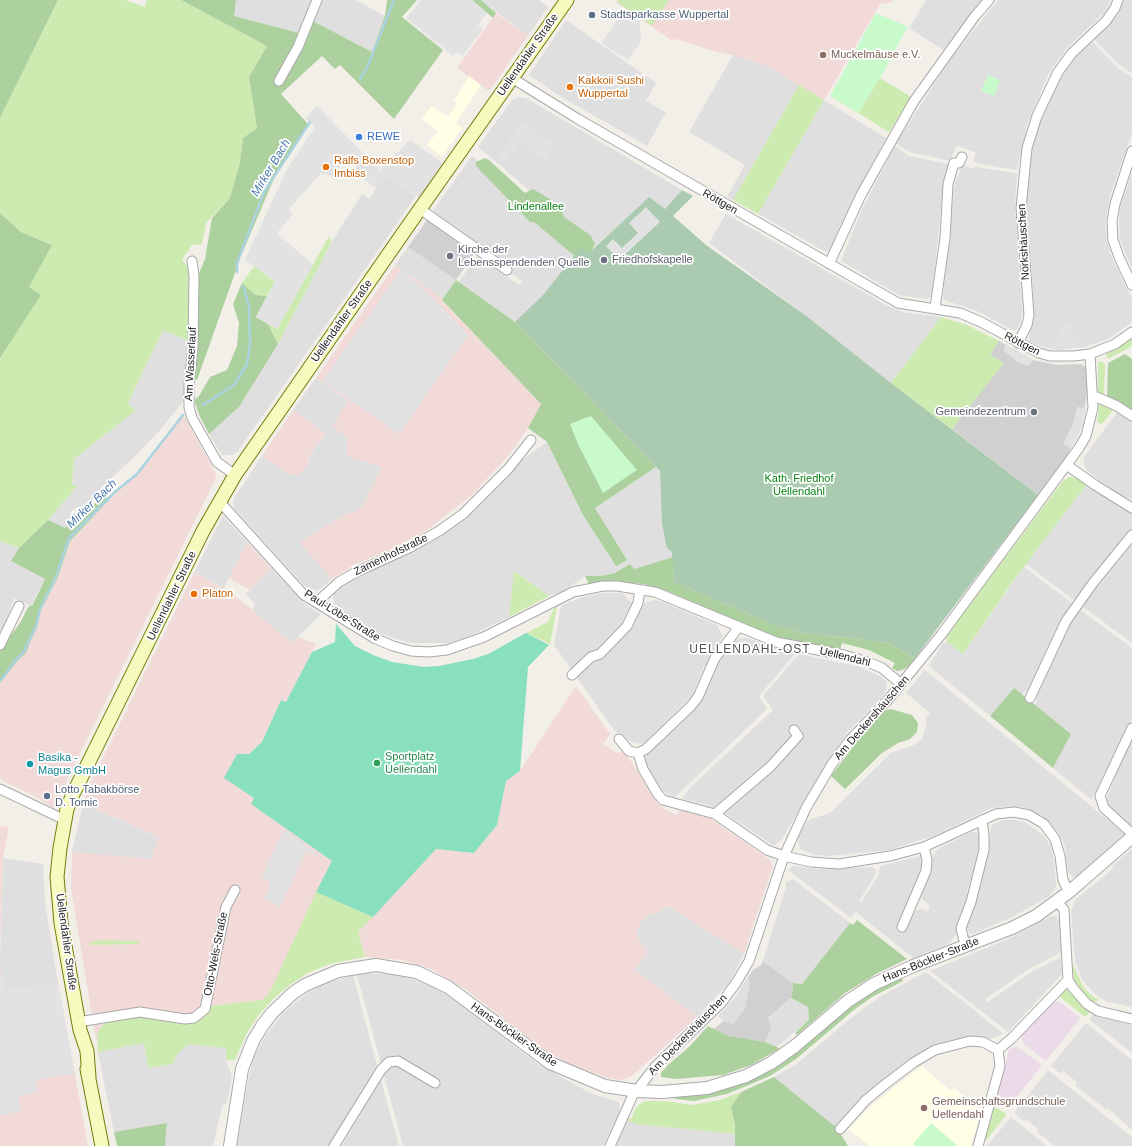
<!DOCTYPE html>
<html>
<head>
<meta charset="utf-8">
<style>
  body { margin:0 }
  canvas { display:block; background:#f2efe9 }
</style>
</head>
<body>
<canvas width="1132" height="1146"></canvas>
<script>
const c = document.querySelector('canvas').getContext('2d');
c.lineJoin = 'round';
function fill(path, color) {
  c.fillStyle = color;
  c.fill(path, 'evenodd');
}
function shape(rows) {
  const path = new Path2D();
  for (const r of rows) {
    path.moveTo(r[0], r[1]);
    for (let i = 2; i < r.length; i += 2) path.lineTo(r[i], r[i + 1]);
  }
  return path;
}
function trace(path, color, width, dash) {
  c.strokeStyle = color;
  c.lineWidth = width;
  c.lineCap = dash ? 'butt' : 'round';
  c.setLineDash(dash || []);
  c.stroke(path);
}
function drawText(font, color, halo, rows, align = 'center') {
  c.font = font + ' Arial,sans-serif';
  c.lineWidth = 3.5;
  c.setLineDash([]);
  c.textBaseline = 'middle';
  c.strokeStyle = halo;
  c.fillStyle = color;
  for (const [text, x, y, turn = 0] of rows) {
    c.save();
    c.translate(x, y);
    c.rotate((+turn || 0) * Math.PI / 180);
    c.textAlign = isNaN(turn) ? turn : align;
    if (halo) c.strokeText(text, 0, 0);
    c.fillText(text, 0, 0);
    c.restore();
  }
}
const residential = shape([
  [236,0,356,0,385,16,372,52,313,21,307,35,233,16],
  [481,0,539,0,548,7,528,36],
  [926,0,982,0,943,50,909,28],
  [998,0,1111,0,1104,13,1066,49,1048,75,1027,125,1017,170,980,164,973,161,976,153,957,145,950,161,909,152,896,143,952,57],
  [1124,0,1132,0,1132,73,1118,64,1094,39,1118,15],
  [566,20,656,83,646,101,666,112,647,146,558,95,529,75],
  [1092,41,1118,68,1132,77,1132,133,1111,193,1105,222,1107,240,1112,258,1132,299,1132,322,1108,339,1084,347,1058,350,1043,347,1030,342,1029,338,1033,319,1034,305,1027,207,1027,184,1031,154,1039,125,1055,86,1070,63],
  [733,55,748,59,769,67,799,85,733,200,727,197,745,165,689,132],
  [518,97,526,98,682,190,665,209,649,197,596,246,478,147,512,100],
  [824,100,886,138,851,204,832,249,826,252,758,214],
  [895,146,909,156,949,164,942,196,932,296,927,299,899,295,841,261,862,209],
  [472,156,581,247,543,295,515,322,459,282,477,256,519,285,522,281,507,270,510,266,433,211],
  [963,165,973,169,976,167,1017,173,1015,208,1022,308,1021,322,1016,330,1012,330,977,311,944,300,943,295,954,188,956,180],
  [1132,172,1132,269,1120,239,1119,225,1120,209],
  [385,175,416,196,238,451,232,455,222,455,209,434,239,407,278,344,331,243,362,194,369,199],
  [726,214,886,305,902,312,941,317,891,383,805,315,709,243],
  [408,247,456,280,443,299,395,265],
  [163,330,192,342,185,399,162,428,131,460,100,488,103,491,95,499,78,508,75,508,69,514,76,520,65,528,48,520,78,485,72,485,74,459,135,411,128,403],
  [316,378,348,401,346,436,383,466,362,508,339,518,300,543,332,579,320,589,315,590,305,586,278,557,234,508,233,500,262,456,288,474,300,475,310,460,308,459,325,433,293,410],
  [1118,411,1132,421,1132,500,1117,493,1087,471,1084,465,1083,460,1086,454],
  [547,442,583,515,616,566,627,560,595,508,656,467,660,471,662,524,672,552,673,557,634,569,630,565,615,573,601,576,585,576,562,592,549,596,515,571,509,617,465,638,447,643,412,643,396,639,378,633,334,607,333,594,340,587,464,517,491,493,520,461],
  [1087,484,1112,502,1132,512,1132,530,1090,580,1075,601,1026,564],
  [223,516,247,542,224,588,194,573],
  [0,541,19,548,11,561,45,578,31,606,14,598,0,636],
  [1132,543,1132,643,1082,606],
  [1024,567,1073,604,1029,690,1025,691,1022,695,1014,689,990,716,929,666,943,643,947,642,963,654],
  [271,568,306,605,321,614,292,643,252,610,255,604,246,594],
  [603,593,619,593,624,594,629,601,643,604,654,600,660,601,717,625,723,636,704,667,691,697,643,744,631,742,614,730,554,645,561,605,587,596],
  [1079,609,1132,648,1132,719,1100,791,1093,795,1092,800,1053,768,1071,734,1034,705,1037,702,1036,696,1066,631],
  [740,638,749,638,765,645,795,654,759,696,767,709,675,797,672,797,662,790,655,779,645,762,646,756,667,733,672,732,691,714,723,653,733,642],
  [799,654,860,667,882,677,887,683,886,690,884,695,848,732,828,760,782,839,775,845,771,844,728,815,708,805,682,799,689,789,773,710,763,696],
  [925,670,1125,834,1077,876,1073,877,1068,872,1065,846,1060,835,1044,817,1024,807,1012,806,992,808,933,836,889,850,829,856,815,855,800,849,798,841,799,836,806,823,811,819,830,813,892,752,914,745,922,739,927,724,925,719,930,713,906,693],
  [1132,738,1132,828,1110,810,1106,803,1108,795],
  [83,803,160,838,151,860,72,852],
  [1003,820,1015,820,1027,823,1044,836,1051,847,1054,861,1056,887,1050,896,1012,917,973,934,970,933,965,926,982,883,982,867,988,848,991,828,993,824],
  [972,832,976,832,980,836,982,850,967,891,968,901,956,935,950,942,944,946,913,958,856,912,851,918,788,870,793,866,817,869,873,867,876,871,876,874,859,901,861,902,878,876,880,866,921,856,926,862,912,913,921,909,928,911,930,906,922,899,921,890,931,867,933,855,941,847],
  [1132,848,1132,1007,1106,1001,1098,997,1082,980,1075,961,1071,911,1075,900,1114,868,1112,866],
  [3,858,43,864,45,903,58,982,4,991,0,965],
  [793,879,850,923,802,984,792,983,763,961,786,887,786,882],
  [665,906,670,907,744,954,729,983,697,1017,634,969,648,952,637,936,637,933,641,922,647,915,661,912],
  [1051,916,1056,916,1059,921,1061,952,1029,969,985,999,988,1002,1031,972,1059,958,1061,960,1062,974,1008,1032,930,971,1008,939],
  [926,972,1004,1034,990,1039,968,1038,948,1042,931,1049,837,1128,774,1077,795,1065,856,1014,881,996],
  [365,973,399,975,428,984,450,997,538,1064,590,1093,619,1102,620,1110,603,1146,403,1146,357,975],
  [353,975,377,1065,328,1146,237,1146,249,1076,254,1057,265,1036,283,1013,307,993,321,985],
  [748,977,750,982,745,1009,733,1024,725,1022,718,1016,735,998],
  [791,998,808,1007,809,1020,777,1047,765,1042,771,1028,768,1019],
  [1094,1014,1132,1023,1132,1053,1089,1019],
  [1086,1023,1132,1060,1132,1130,1108,1108,1106,1110,1075,1085,1077,1082,1063,1071,1061,1074,1051,1066],
  [144,1043,148,1068,173,1064,178,1053,189,1044,227,1048,225,1058,232,1076,227,1103,222,1106,213,1146,165,1146,167,1123,114,1132,98,1052],
  [1048,1070,1132,1137,1132,1146,1055,1146,1037,1132,1039,1130,1026,1119,1024,1121,1014,1113],
  [381,1080,399,1146,341,1146],
  [1011,1117,1047,1146,987,1146],
  [627,1120,637,1124,736,1134,735,1146,615,1146]
]);
const commercial = shape([
  [618,0,893,0,892,2,880,4,824,100,769,67,748,59,710,50,676,39,671,40,616,2],
  [496,13,528,36,489,91,457,68],
  [395,265,443,299,442,301,541,404,528,428,510,454,472,495,427,530,398,546,353,565,332,579,300,543,339,518,362,508,382,467,347,456,346,436,332,427,348,401,316,378],
  [293,410,325,433,308,458,310,460,300,475,288,474,262,456],
  [184,416,215,472,216,478,68,778,55,809,36,797,0,779,0,683,20,658,37,627,41,610,58,577,70,541,118,491,137,475,181,418],
  [247,542,271,568,250,590,229,578],
  [194,573,229,591,292,643,298,637,316,644,286,702,281,700,262,742,249,754,254,798,251,804,332,861,269,995,262,1000,211,1006,204,1016,191,1024,179,1023,148,1017,108,1021,101,1027,96,1040,71,889,72,852,151,859,159,837,83,803,89,786],
  [576,686,610,734,603,744,617,753,621,751,626,753,656,802,664,809,677,815,680,810,711,819,770,860,773,866,744,954,670,907,665,906,661,912,647,915,641,922,637,933,637,936,648,952,634,969,697,1017,632,1076,623,1080,609,1078,574,1066,546,1051,465,989,431,969,403,960,365,957,358,932,436,848,474,853,497,825,506,781,520,771],
  [0,826,9,827,3,858,0,950],
  [0,965,5,991,58,982,88,1146,0,1146]
]);
const industrial = shape([
  [1052,1001,1060,1002,1080,1018,1046,1061,1024,1044,1021,1038,1021,1035],
  [1016,1046,1042,1065,1008,1108,999,1101,997,1095,1009,1050]
]);
const education = shape([
  [469,76,481,85,456,123,462,128,442,157,427,145,438,131,422,119,431,106,448,117,457,103,452,99,455,99],
  [922,1066,951,1091,954,1088,981,1110,971,1146,870,1146,848,1129,874,1103]
]);
const religious = shape([
  [427,220,474,254,456,280,408,247],
  [999,341,1033,360,1057,365,1081,364,1087,368,1087,393,1082,425,1067,456,1038,495,952,429,1003,363,990,355],
  [763,961,792,983,793,987,791,998,768,1018,771,1028,765,1042,729,1036,714,1029,723,1021,733,1024,745,1009,750,982,748,977,753,970,761,965]
]);
const grass = shape([
  [58,0,125,0,145,7,147,0,181,0,267,46,249,77,257,128,243,138,240,162,230,198,206,223,202,244,192,245,182,259,190,271,192,342,163,330,128,403,135,411,74,459,72,485,78,485,48,520,19,548,0,541,0,358,40,295,29,287,52,245,21,232,0,213,0,118],
  [618,0,669,0,652,26,617,2],
  [880,78,911,97,889,132,858,113],
  [799,85,824,100,758,214,733,200],
  [329,236,331,243,278,344,268,324,277,329],
  [254,266,275,282,267,296,255,295,242,283],
  [941,317,967,325,999,341,990,355,1004,363,952,429,891,383],
  [1132,339,1132,346,1108,359,1106,354],
  [1098,362,1103,362,1105,364,1104,395,1098,393],
  [1100,401,1115,407,1102,424,1097,422],
  [1069,477,1078,478,1087,484,1014,580,963,654,947,642,946,636,1063,481],
  [514,571,549,596,509,617],
  [557,607,550,644,526,633,548,622,554,608],
  [316,892,373,917,358,932,365,957,330,964,308,973,287,987,273,999,258,1016,247,1033,235,1060,226,1060,226,1048,189,1044,178,1053,173,1064,148,1068,144,1043,98,1052,97,1035,101,1027,108,1021,140,1016,191,1024,204,1016,211,1006,262,1000,269,994],
  [102,940,139,941,139,944,90,945,90,942],
  [1071,961,1084,988,1091,995,1099,1000,1091,1003,1080,992,1075,983],
  [1065,989,1070,991,1090,1011,1085,1017,1060,997,1059,994],
  [741,1092,731,1107,736,1134,637,1124,627,1120,629,1118,631,1119,637,1106,645,1101,666,1101,692,1105,720,1100],
  [996,1108,1007,1114,987,1139,985,1139,993,1109]
]);
const forest = shape([
  [0,0,58,0,0,118],
  [181,0,236,0,234,16,307,35,313,21,372,52,385,16,387,0,417,0,402,17,443,50,394,119,340,65,335,69,322,56,281,94,308,124,278,169,241,256,197,380,191,381,198,276,205,259,212,218,230,198,240,162,243,138,257,128,249,77,267,46],
  [472,0,481,0,496,13,493,18],
  [485,158,489,160,525,193,533,189,550,199,562,212,564,217,590,235,595,244,591,253,577,258,534,222,530,222,476,166,476,162],
  [0,213,21,232,52,245,29,287,41,295,0,358],
  [456,280,515,322,656,467,595,508,627,560,616,566,583,515,547,442,528,428,541,404,442,300],
  [242,283,255,295,267,296,256,317,268,324,278,344,239,407,209,434,200,417,194,400,199,396,210,377,227,370,237,346,239,323,233,304],
  [1125,354,1132,359,1132,413,1107,396,1108,363],
  [105,494,110,499,70,541,58,577,41,610,37,627,25,654,20,658,0,683,0,650,20,623,26,611,30,605,32,606,45,579,11,561,19,548,48,520,65,528,76,520,86,507,92,506],
  [673,557,674,582,771,624,802,633,860,639,888,643,915,658,909,666,902,670,897,671,892,668,895,663,869,650,842,643,840,650,792,641,762,632,665,590,644,584,611,581,589,584,585,576,601,576,615,573,630,564,634,569],
  [1014,688,1071,734,1053,768,990,716],
  [891,709,912,715,918,723,917,732,910,739,898,743,882,753,845,789,831,776,862,735,884,711],
  [857,920,907,959,876,974,845,993,797,1035,795,1033,809,1020,808,1007,791,998,793,987,792,983,802,984,850,923,853,925],
  [900,976,903,981,872,997,855,1009,796,1059,770,1076,727,1094,694,1101,675,1099,674,1097,725,1088,855,1001],
  [708,1026,729,1036,765,1042,777,1047,779,1049,751,1065,723,1075,676,1079,661,1077,661,1073,668,1065,690,1046],
  [774,1077,837,1128,848,1146,735,1146,735,1126,731,1107,741,1092],
  [167,1123,165,1146,117,1146,114,1132]
]);
const cemetery = shape([
  [682,190,693,196,673,216,706,245,805,315,891,383,1038,495,915,658,888,643,860,639,802,633,771,624,674,582,672,552,667,548,662,524,660,471,515,322,543,295,581,247,589,253,649,197,665,209]
]);
const park = shape([
  [876,13,908,27,880,78,858,113,830,96],
  [988,75,1000,80,994,96,981,91],
  [591,416,637,470,603,493,578,444,570,424],
  [931,1123,958,1146,915,1146,913,1144]
]);
const pitch = shape([
  [336,624,355,646,373,655,392,662,424,667,439,666,473,659,488,654,526,633,549,645,528,667,520,771,506,781,497,825,474,853,436,849,373,917,316,892,332,861,251,804,254,798,224,778,237,754,249,754,262,742,281,700,286,702,312,652,335,642]
]);
const parking = shape([
  [421,0,472,0,487,13,478,25,483,29,462,56,457,52,453,56,406,18],
  [624,10,640,21,641,42,628,60,601,43],
  [317,106,380,170,410,140,447,166,423,200,385,175,376,188,355,173,355,164,346,158,333,176,321,173,289,209,293,214,277,233,313,265,277,329,256,317,275,281,245,260,286,171,315,127,305,118],
  [521,123,556,145,547,160,519,142,505,163,497,158],
  [646,207,660,222,619,260,606,246,613,239,622,248,638,233,629,223],
  [401,270,433,298,468,335,399,434,322,381],
  [1066,320,1074,325,1071,332,1080,337,1076,347,1068,344,1066,349,1054,345],
  [1005,345,1033,360,1029,366,1019,363,1004,351],
  [1077,407,1086,408,1083,425,1072,448,1063,444,1073,424],
  [284,829,326,861,306,851,280,907,263,899,270,885,268,880,262,877],
  [0,973,2,974,5,991,58,982,75,1073,36,1080,38,1092,18,1096,21,1111,0,1115]
]);
const stream = shape([
  [360,79,367,68,394,0],
  [237,272,237,263,264,192,310,122],
  [203,405,234,385,247,364,250,344,249,306,243,286],
  [0,681,18,657,23,653,36,626,40,609,56,577,69,538,115,492,137,474,183,415]
]);
const minor = shape([
  [512,78,578,119,898,303,960,313,981,322,1039,353,1050,356,1074,356,1090,354,1115,344,1132,332],
  [279,81,298,47,317,0],
  [1132,151,1115,204,1112,221,1113,240,1119,257,1132,285],
  [420,209,507,270],
  [192,261,194,276,193,349,189,383,189,407,192,418,217,462,235,475],
  [829,264,861,195,914,101,975,16,989,0],
  [935,308,945,238,948,184,954,163,959,163,962,157],
  [1018,343,1027,325,1029,315,1021,208,1027,148,1037,116,1058,72,1072,53,1106,21,1115,8,1118,0],
  [1094,396,1117,406,1132,416],
  [1068,466,1095,485,1132,508],
  [219,501,304,595,374,638,393,646,411,651,429,652,447,650,484,637,573,592,603,586,617,586,655,592,776,642,844,655,868,662,882,668,901,684],
  [317,602,339,582,356,572,409,548,439,531,463,514,508,469,531,440],
  [0,645,19,606],
  [572,675,591,657,600,654,627,626,638,603,640,590],
  [1030,698,1066,621,1093,583,1132,535],
  [619,739,629,751,638,753,646,749,691,706,698,697,715,658,739,627],
  [638,753,643,769,657,793,663,800,715,814,767,850,784,856,811,862,839,864,890,856,924,847,996,814,1014,812,1029,815,1044,824,1055,839,1060,856,1063,880,1069,892],
  [0,789,65,820],
  [715,814,770,767,798,736,794,730],
  [1128,830,1104,808,1100,796,1132,728],
  [1057,901,1064,910,1068,980,1073,988,1087,1004,1098,1011,1132,1019],
  [902,927,926,871,927,860,924,847],
  [965,945,961,928,971,902,984,850,984,835,982,820],
  [78,1022,140,1012,185,1019,194,1018,205,1009,226,907,235,890],
  [840,1129,866,1100,883,1086,913,1063,935,1050,970,1041,983,1042,998,1050],
  [334,1146,381,1070,389,1062,398,1061,435,1083],
  [610,1146,633,1095,655,1067,722,1002,736,983,749,961,784,856,806,808,832,764,850,740,887,701,941,635,1079,448,1086,436,1093,408,1090,354],
  [978,1146,1000,1066,998,1050,1012,1038,1068,980]
]);
const tertiary = shape([
  [230,1146,242,1069,253,1041,262,1026,272,1013,293,993,305,985,338,971,376,965,417,972,448,987,550,1063,605,1086,637,1091,662,1092,707,1088,746,1076,771,1063,795,1046,848,1001,874,984,913,966,1012,928,1036,916,1069,892,1132,837]
]);
const secondary = shape([
  [87,1069,102,1146],
  [89,1077,87,1051,80,1030,61,923,57,877,60,848,67,809,73,794,203,531,235,475,408,226,567,0]
]);
const markers = [
  [592,15,4,"#5c6f8a"],
  [823,55,4,"#8d6e63"],
  [570,87,4,"#e8710a"],
  [359,137,4,"#3f7fe0"],
  [326,167,4,"#e8710a"],
  [450,256,4,"#6b7280"],
  [604,260,4,"#6b7280"],
  [1034,412,4,"#6b7280"],
  [194,594,4,"#e8710a"],
  [377,763,4,"#2e9e5b"],
  [30,764,4,"#0f9aa8"],
  [47,796,4,"#5c6f8a"],
  [924,1108,4,"#8d6e63"]
];
const serviceNames = [
  ["Stadtsparkasse Wuppertal",600,15],
  ["Lotto Tabakbörse",55,790],
  ["D. Tomic",55,803]
];
const streetNames = [
  ["Uellendahler Straße",528,55,-55],
  ["Röttgen",720,202,30],
  ["Norkshäuschen",1024,242,-93],
  ["Uellendahler Straße",342,321,-55],
  ["Röttgen",1022,344,27],
  ["Am Wasserlauf",191,364,-87],
  ["Zamenhofstraße",391,555,-26],
  ["Uellendahler Straße",172,596,-64],
  ["Paul-Löbe-Straße",342,616,32],
  ["Uellendahl",845,657,14],
  ["Am Deckershäuschen",872,718,-49],
  ["Uellendahler Straße",66,942,82],
  ["Otto-Wels-Straße",216,954,-79],
  ["Hans-Böckler-Straße",931,960,-22],
  ["Hans-Böckler-Straße",514,1035,35],
  ["Am Deckershäuschen",688,1035,-46]
];
const educationNames = [
  ["Muckelmäuse e.V.",831,55],
  ["Gemeinschaftsgrundschule",932,1102],
  ["Uellendahl",932,1115]
];
const foodNames = [
  ["Kakkoii Sushi",578,81],
  ["Wuppertal",578,94],
  ["Ralfs Boxenstop",334,161],
  ["Imbiss",334,174],
  ["Platon",202,594]
];
const shopNames = [
  ["REWE",367,137]
];
const parkNames = [
  ["Lindenallee",536,207],
  ["Kath. Friedhof",799,479],
  ["Uellendahl",799,492]
];
const worshipNames = [
  ["Kirche der",458,250],
  ["Lebensspendenden Quelle",458,263],
  ["Friedhofskapelle",612,260],
  ["Gemeindezentrum",1026,412,"right"]
];
const leisureNames = [
  ["Sportplatz",385,757],
  ["Uellendahl",385,770]
];
const cultureNames = [
  ["Basika -",38,758],
  ["Magus GmbH",38,771]
];
const waterNames = [
  ["Mirker Bach",271,168,-59],
  ["Mirker Bach",92,504,-44]
];
const neighbourhoodNames = [
  ["UELLENDAHL-OST",750,650]
];
fill(residential, '#e0dfdf');
fill(commercial, '#f2dad9');
fill(industrial, '#ebdbe8');
fill(education, '#ffffe5');
fill(religious, '#d0d0d0');
fill(grass, '#cdebb0');
fill(forest, '#add19e');
fill(cemetery, '#aacbaf');
fill(park, '#c8facc');
fill(pitch, '#88e0be');
fill(parking, '#e2e2e2');
trace(stream, '#aad3df', 2.5);
trace(minor, '#a9a9a9', 11);
trace(tertiary, '#a9a9a9', 14);
trace(secondary, '#707d05', 15);
trace(minor, '#fff', 9);
trace(tertiary, '#fff', 12);
trace(secondary, '#f7fabf', 13);
for (const [x, y, r, color] of markers) {
  const dot = new Path2D();
  dot.arc(x, y, r, 0, 2 * Math.PI);
  c.fillStyle = color;
  c.fill(dot);
  trace(dot, '#fff', 1.5);
}
drawText('11px', '#4e5e75', '#fff', serviceNames, 'left');
drawText('11px', '#222', '#fff', streetNames);
drawText('11px', '#785e54', '#fff', educationNames, 'left');
drawText('11px', '#c56008', '#fff', foodNames, 'left');
drawText('11px', '#366cbe', '#fff', shopNames, 'left');
drawText('11px', '#0c8416', '#fff', parkNames);
drawText('11px', '#5b616d', '#fff', worshipNames, 'left');
drawText('11px', '#27864d', '#fff', leisureNames, 'left');
drawText('11px', '#0d838f', '#fff', cultureNames, 'left');
drawText('italic 12px', '#4a7aab', '#fff', waterNames);
c.letterSpacing = '1px';
drawText('12px', '#555', '#fff', neighbourhoodNames);
c.letterSpacing = '0px';
</script>
</body>
</html>
